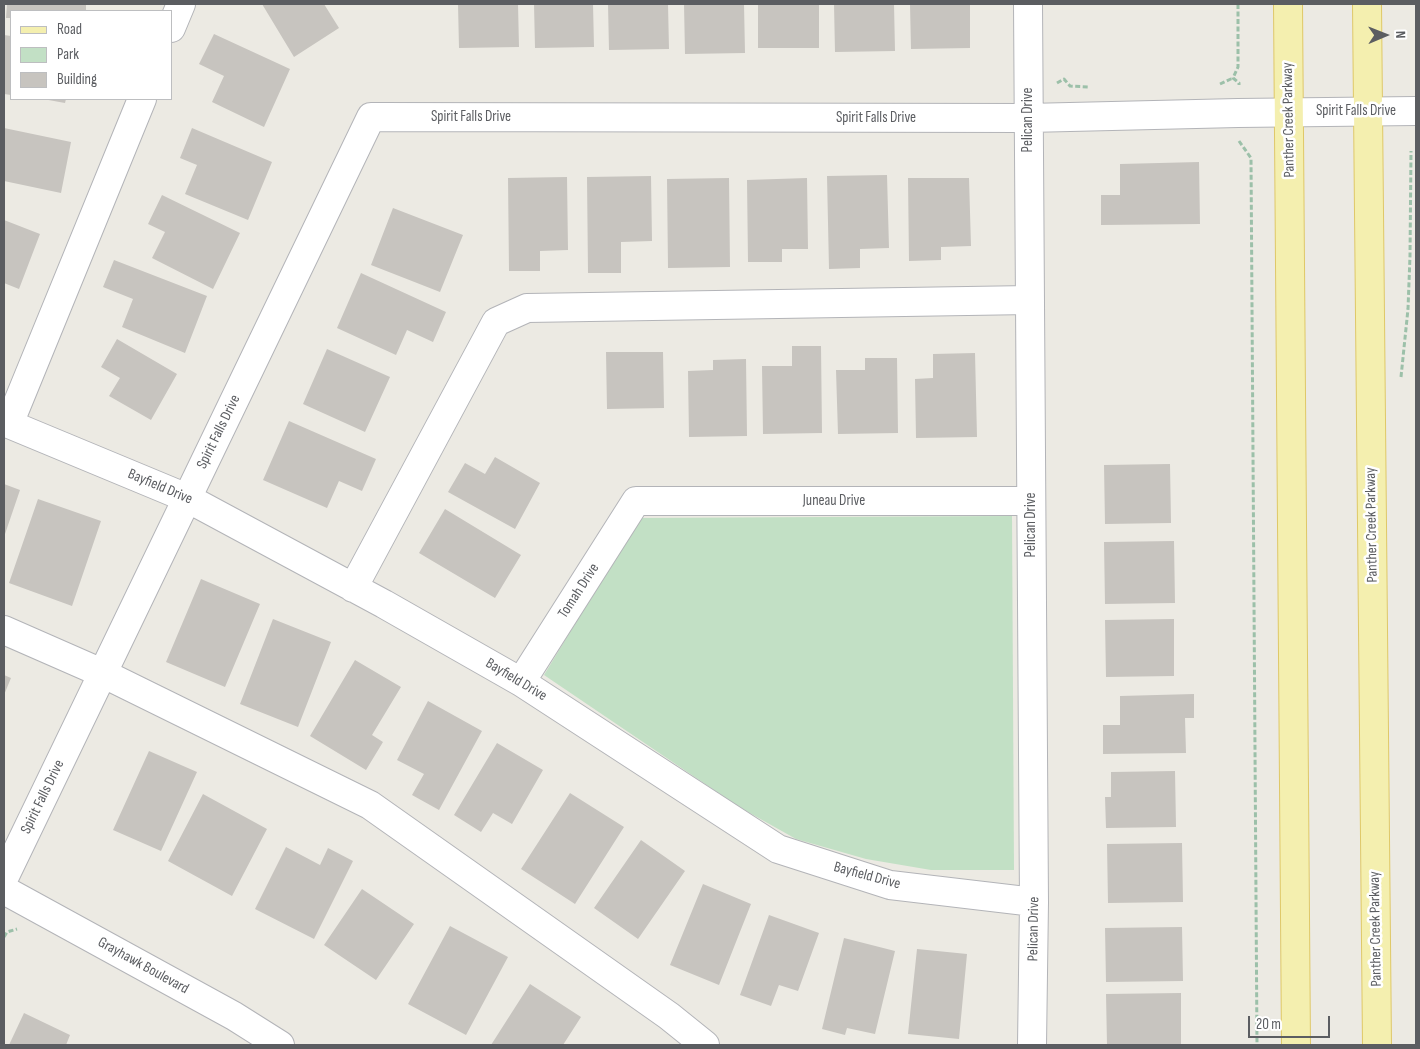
<!DOCTYPE html>
<html>
<head>
<meta charset="utf-8">
<style>
  body { margin:0 }
  #map { position:relative; width:1420px; height:1049px; overflow:hidden; background:#eceae3; font-family:"Sofia Sans Condensed",sans-serif }
  canvas { display:block }
  .frame { position:absolute; inset:0; border:5px solid #5b5d61; pointer-events:none }
  .legend { position:absolute; left:10px; top:10px; width:162px; height:90px; box-sizing:border-box; background:#fff; border:1px solid #bdbec0; margin:0; padding:6px 9px; list-style:none; font-size:15px; color:#5b5d61 }
  .legend li { display:flex; align-items:center; gap:10px; height:25px }
  .legend b { width:25px; border:1px solid #bdbec0 }
  .north { position:absolute; left:1360px; top:10px; width:50px; height:50px; -webkit-text-stroke:4px #fff; paint-order:stroke; rotate:89deg; font-size:14px; font-weight:700; line-height:20px; text-align:center; color:#5b5d61 }
  .north::after { content:''; display:block; margin:auto; width:18px; height:22px; background:#5b5d61; clip-path:polygon(50% 0,100% 100%,50% 72%,0 100%) }
  .scale { position:absolute; left:1248px; top:1016px; width:82px; height:22px; box-sizing:border-box; border:2px solid #5b5d61; border-top:0; padding-left:6px; font-size:15px; line-height:18px; white-space:nowrap; color:#5b5d61; -webkit-text-stroke:4px #fff; paint-order:stroke }
</style>
</head>
<body>
<div id="map">
<canvas width="1420" height="1049"></canvas>
<div class="frame"></div>
<ul class="legend">
<li><b style="height:6px;background:#f4efaf"></b>Road</li>
<li><b style="height:14px;background:#c2e0c5"></b>Park</li>
<li><b style="height:14px;background:#c7c4bf"></b>Building</li>
</ul>
<div class="north">N</div>
<div class="scale">20 m</div>
</div>
<script>
const c = document.querySelector('canvas').getContext('2d');
c.lineJoin = 'round';
function fill(path, color) {
  c.fillStyle = color;
  c.fill(path, 'evenodd');
}
function shape(rows) {
  const path = new Path2D();
  for (const r of rows) {
    path.moveTo(r[0], r[1]);
    for (let i = 2; i < r.length; i += 2) path.lineTo(r[i], r[i + 1]);
  }
  return path;
}
function trace(path, color, width, dash) {
  c.strokeStyle = color;
  c.lineWidth = width;
  c.lineCap = dash ? 'butt' : 'round';
  c.setLineDash(dash || []);
  c.stroke(path);
}
function drawText(font, color, halo, rows, align = 'center') {
  c.font = font + ' "Sofia Sans Condensed",sans-serif';
  c.lineWidth = 5;
  c.setLineDash([]);
  c.textBaseline = 'middle';
  c.strokeStyle = halo;
  c.fillStyle = color;
  for (const [text, x, y, turn = 0] of rows) {
    c.save();
    c.translate(x, y);
    c.rotate((+turn || 0) * Math.PI / 180);
    c.textAlign = isNaN(turn) ? turn : align;
    if (halo) c.strokeText(text, 0, 0);
    c.fillText(text, 0, 0);
    c.restore();
  }
}
const green = shape([
  [1012,516,1014,870,931,870,866,859,796,839,739,807,544,675,639,518]
]);
const building = shape([
  [7,4,86,4,86,11,11,11,11,18,6,18],
  [262,4,324,4,339,28,294,57],
  [458,4,518,4,519,47,459,48],
  [534,4,593,4,594,47,535,48],
  [608,4,668,4,669,49,609,50],
  [684,4,744,4,745,53,685,54],
  [758,4,819,4,819,48,758,48],
  [834,4,894,4,895,51,835,52],
  [910,4,970,4,970,48,911,49],
  [214,34,290,69,264,127,212,102,224,76,199,64],
  [4,35,11,36,11,95,4,94],
  [43,99,66,99,65,103],
  [4,128,71,142,61,193,4,181],
  [192,128,272,162,248,220,185,194,197,165,180,158],
  [1199,162,1200,224,1101,225,1101,195,1120,195,1120,164],
  [887,175,889,248,860,249,860,268,829,269,827,176],
  [651,176,652,241,621,242,621,273,588,273,587,177],
  [567,177,568,250,540,251,540,271,509,271,508,178],
  [729,178,730,267,668,268,667,179],
  [807,178,808,249,782,249,782,262,748,262,747,180],
  [908,178,969,178,971,246,941,247,941,260,909,261],
  [162,195,240,233,213,289,152,258,165,232,148,224],
  [393,208,463,235,440,292,371,265],
  [4,220,40,234,19,289,4,283],
  [114,260,207,296,185,353,122,327,133,299,103,287],
  [361,273,446,312,433,342,407,330,396,355,337,328],
  [117,339,177,374,151,420,109,396,120,378,101,367],
  [792,346,821,346,822,433,763,434,762,366,792,366],
  [327,349,390,377,365,432,303,404],
  [606,352,663,352,664,408,607,409],
  [975,353,977,437,916,438,915,379,933,378,933,354],
  [865,358,897,358,898,433,838,434,836,370,865,370],
  [746,359,747,436,689,437,688,371,713,370,713,360],
  [289,421,376,459,362,491,339,481,327,508,263,480],
  [495,457,540,483,515,529,448,492,465,463,485,474],
  [1170,464,1171,523,1105,524,1104,465],
  [4,484,20,490,4,537],
  [38,499,101,521,72,606,9,583],
  [445,509,521,555,495,598,419,553],
  [1174,541,1175,603,1105,604,1104,542],
  [201,579,260,604,225,687,166,662],
  [273,619,331,642,298,727,240,704],
  [1174,619,1174,676,1106,677,1105,620],
  [355,660,401,687,372,735,383,742,366,770,310,736],
  [4,675,11,678,4,695],
  [1194,694,1194,718,1185,718,1186,753,1103,754,1103,725,1120,725,1120,696],
  [428,701,482,731,439,810,412,795,424,774,397,760],
  [497,743,543,770,512,824,493,813,481,832,454,815],
  [149,751,197,772,161,851,113,830],
  [1175,771,1176,827,1106,828,1105,797,1111,797,1111,772],
  [570,793,624,827,575,904,521,869],
  [203,794,267,829,232,896,168,861],
  [641,840,685,871,638,939,594,908],
  [1182,843,1183,902,1108,903,1107,844],
  [286,847,320,865,328,848,353,861,314,939,255,909],
  [703,884,751,904,719,985,670,965],
  [362,889,414,924,376,980,324,945],
  [769,915,819,933,798,991,779,985,771,1006,740,995],
  [450,926,508,957,466,1035,408,1004],
  [1182,927,1183,981,1106,982,1105,928],
  [844,938,895,951,875,1034,847,1028,845,1035,822,1029],
  [917,949,967,954,959,1039,908,1034],
  [530,984,581,1017,563,1045,491,1045],
  [1181,993,1181,1045,1107,1045,1106,994],
  [24,1013,70,1035,66,1045,9,1045]
]);
const path = shape([
  [1238,4,1238,67,1233,78,1239,83,1239,85],
  [1057,83,1064,79,1070,86,1089,87],
  [1220,84,1233,78],
  [1239,141,1251,158,1257,1045],
  [1401,377,1408,309,1410,256,1411,151],
  [4,937,7,932,17,929]
]);
const minor = shape([
  [1028,4,1034,902,1032,1045],
  [171,28,181,4],
  [4,422,187,498,384,604,521,682,778,849,890,885,1034,902],
  [9,424,142,99],
  [353,588,496,322,527,308,1030,300],
  [4,630,102,673,370,805,669,1016,705,1045],
  [521,682,636,501,1031,501],
  [4,878,371,117,1028,118,1238,113,1416,111],
  [4,890,234,1016,280,1045]
]);
const major = shape([
  [1288,4,1296,1045],
  [1367,4,1377,1045]
]);
const streetNames = [
  ["Spirit Falls Drive",1356,111],
  ["Spirit Falls Drive",471,117],
  ["Spirit Falls Drive",876,118],
  ["Pelican Drive",1028,120,-90],
  ["Panther Creek Parkway",1289,120,-91],
  ["Spirit Falls Drive",219,432,-64],
  ["Bayfield Drive",160,487,23],
  ["Juneau Drive",834,501],
  ["Pelican Drive",1031,525,-90],
  ["Panther Creek Parkway",1372,525,-91],
  ["Tomah Drive",579,591,-57],
  ["Bayfield Drive",516,680,31],
  ["Spirit Falls Drive",43,797,-64],
  ["Bayfield Drive",867,876,15],
  ["Pelican Drive",1034,929,-89],
  ["Panther Creek Parkway",1376,929,-91],
  ["Grayhawk Boulevard",143,966,29]
];
fill(green, '#c2e0c5');
fill(building, '#c7c4bf');
trace(minor, '#b3b4b8', 30);
trace(major, '#dfc868', 30);
trace(path, '#9cc0a9', 3, [5, 2.5]);
trace(minor, '#fff', 28);
trace(major, '#f4efaf', 28);
drawText('15px', '#5b5d61', '#fff', streetNames);
</script>
</body>
</html>
